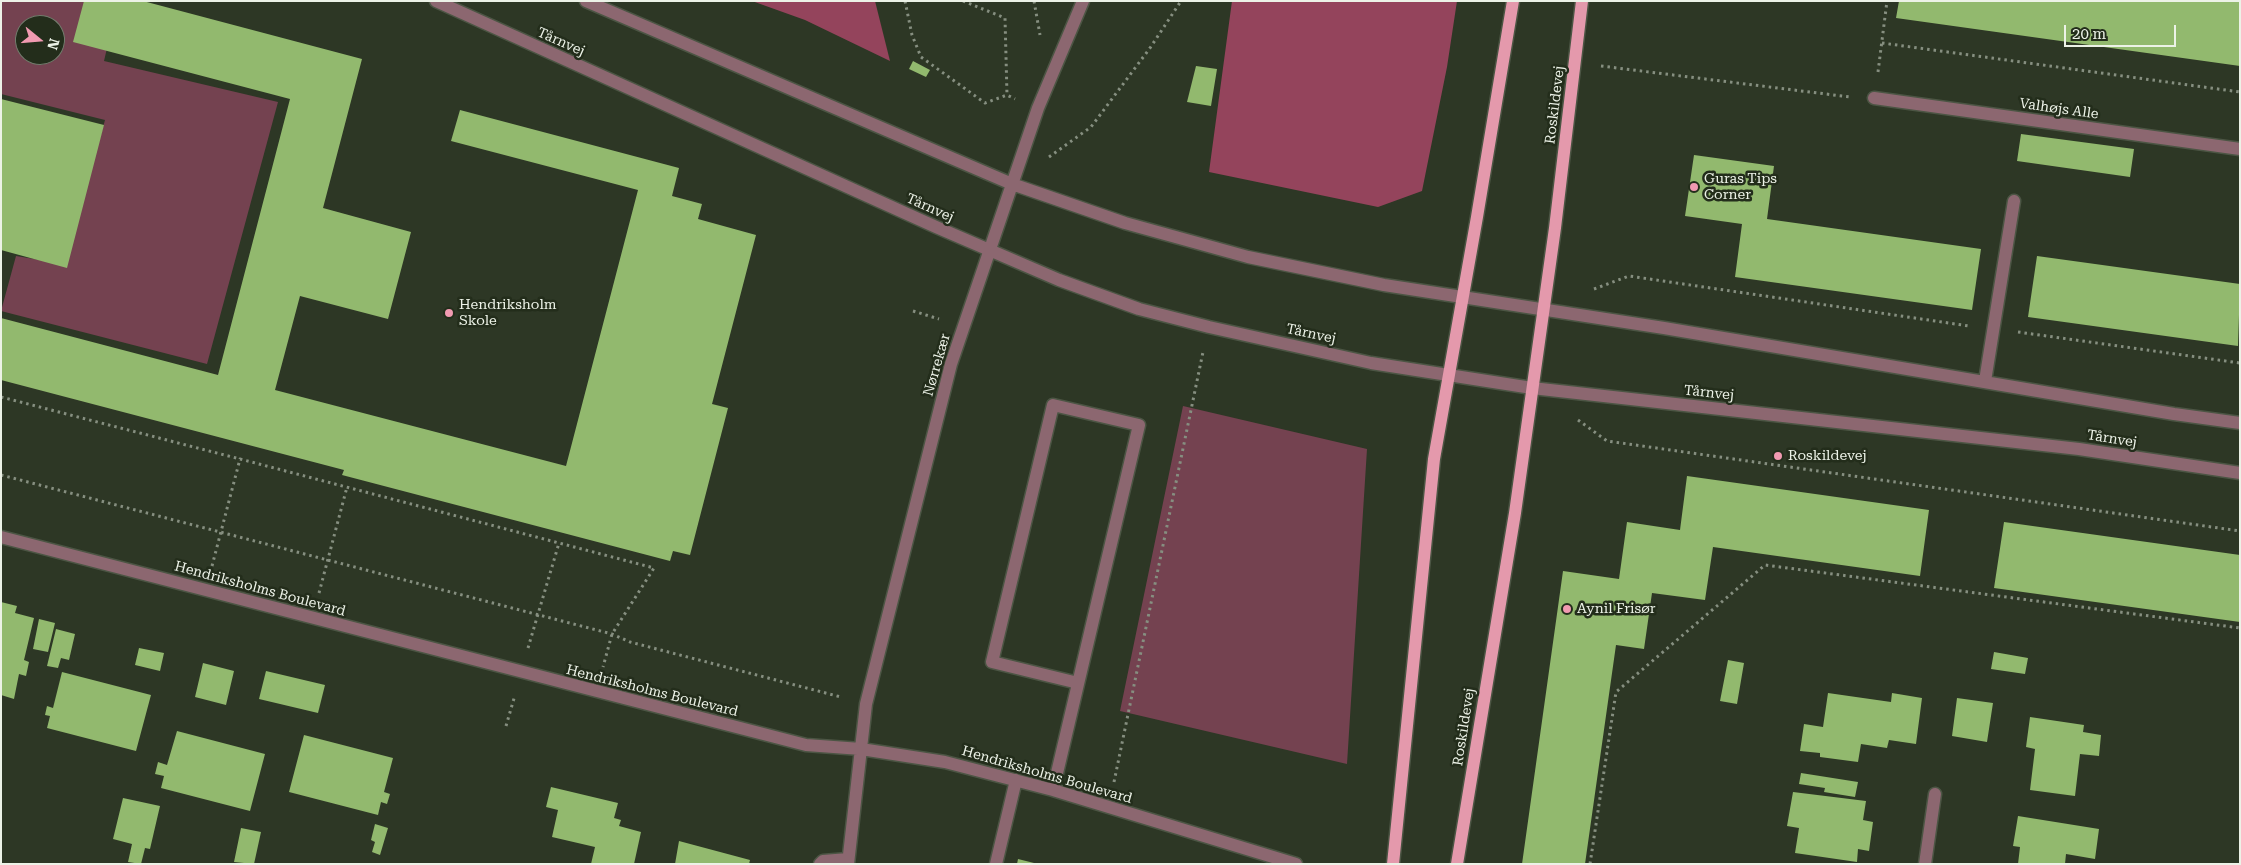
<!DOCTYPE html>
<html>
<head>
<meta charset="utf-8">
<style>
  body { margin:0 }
  #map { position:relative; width:2241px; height:865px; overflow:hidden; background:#2d3725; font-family:"Roboto Serif",serif }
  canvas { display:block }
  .frame { position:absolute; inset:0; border:2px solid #ecf2e7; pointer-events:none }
  .north { position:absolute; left:15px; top:15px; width:50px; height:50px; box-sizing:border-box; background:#232d1b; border:1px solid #737c6d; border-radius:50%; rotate:107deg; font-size:14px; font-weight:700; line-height:20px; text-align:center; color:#ecf2e7 }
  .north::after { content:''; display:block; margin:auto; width:18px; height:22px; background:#f19ab1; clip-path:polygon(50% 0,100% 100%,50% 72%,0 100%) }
  .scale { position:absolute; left:2064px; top:25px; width:112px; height:22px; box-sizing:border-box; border:2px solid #ecf2e7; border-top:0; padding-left:6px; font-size:15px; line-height:18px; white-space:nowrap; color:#ecf2e7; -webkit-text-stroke:4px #232d1b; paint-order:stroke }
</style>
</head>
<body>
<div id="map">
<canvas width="2241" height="865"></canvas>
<div class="frame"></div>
<div class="north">N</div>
<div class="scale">20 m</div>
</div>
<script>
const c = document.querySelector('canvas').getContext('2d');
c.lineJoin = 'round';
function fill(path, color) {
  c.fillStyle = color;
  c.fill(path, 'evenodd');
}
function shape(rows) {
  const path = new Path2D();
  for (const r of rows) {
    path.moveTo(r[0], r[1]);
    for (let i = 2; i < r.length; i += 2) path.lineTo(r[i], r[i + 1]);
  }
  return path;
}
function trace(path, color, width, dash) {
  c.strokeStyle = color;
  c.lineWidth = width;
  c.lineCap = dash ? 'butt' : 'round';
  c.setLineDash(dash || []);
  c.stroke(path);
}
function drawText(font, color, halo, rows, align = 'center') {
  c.font = font + ' "Roboto Serif",serif';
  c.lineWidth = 5;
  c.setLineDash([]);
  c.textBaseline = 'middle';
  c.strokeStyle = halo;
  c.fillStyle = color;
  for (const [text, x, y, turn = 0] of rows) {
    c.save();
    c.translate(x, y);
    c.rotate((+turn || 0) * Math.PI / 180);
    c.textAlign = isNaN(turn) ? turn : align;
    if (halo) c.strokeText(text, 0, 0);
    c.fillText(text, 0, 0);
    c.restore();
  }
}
const green = shape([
  [1,1,118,1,104,61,278,102,207,364,1,311,16,256,65,264,105,120,1,94],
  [25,25,55,25,55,55,25,55],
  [1183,406,1367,449,1347,764,1120,711]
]);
const forest = shape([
  [752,1,875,1,890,61,805,20],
  [1232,1,1457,1,1447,67,1422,191,1378,207,1209,172]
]);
const building = shape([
  [84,1,143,1,362,59,323,208,411,232,388,319,300,296,275,390,566,466,638,190,451,141,460,110,679,168,672,196,702,204,698,219,756,235,712,404,728,408,690,555,673,551,670,561,342,475,344,470,1,380,1,318,218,375,290,99,73,42],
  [1899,1,2240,1,2240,66,1896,18],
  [913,61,930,70,926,77,909,69],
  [1196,66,1217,69,1211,106,1187,102],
  [1,99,104,125,67,268,1,250],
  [2021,134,2134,149,2130,177,2017,161],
  [1694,155,1774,166,1767,219,1981,249,1972,310,1735,277,1742,224,1685,216],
  [2037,256,2240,284,2238,346,2028,317],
  [1687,476,1929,510,1920,576,1713,547,1705,600,1652,593,1644,649,1616,645,1585,864,1522,864,1563,571,1619,579,1627,522,1680,530],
  [2004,522,2240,555,2240,622,1994,588],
  [1,602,17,606,15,613,34,618,24,660,29,662,26,676,19,674,14,699,1,695],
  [39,619,55,623,48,652,33,649],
  [56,629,75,634,69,660,61,658,58,668,47,666],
  [139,648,164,653,160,671,135,665],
  [1994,652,2028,658,2025,674,1991,669],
  [1728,660,1744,663,1737,704,1720,701],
  [203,663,234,671,226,705,195,697],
  [266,671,325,685,318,713,259,699],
  [62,672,151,695,136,751,47,728,50,716,45,715,47,706,53,708],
  [1828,693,1891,702,1892,693,1922,698,1916,744,1889,740,1887,748,1861,744,1858,762,1820,757,1820,753,1800,751,1804,724,1823,727],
  [1957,698,1993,703,1987,742,1952,736],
  [2030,717,2084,725,2083,732,2101,735,2099,756,2080,754,2075,796,2030,790,2035,749,2026,747],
  [177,731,265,754,250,811,161,788,164,776,155,774,158,762,167,765],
  [304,735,393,758,384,792,390,794,387,804,381,802,378,815,289,792],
  [1801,773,1858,782,1855,797,1824,792,1825,788,1799,784],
  [551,787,618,803,614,818,621,820,619,826,641,832,634,864,591,864,595,847,552,837,558,810,546,807],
  [1793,792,1866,801,1863,820,1873,822,1869,851,1858,849,1857,862,1795,853,1799,828,1787,826],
  [123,798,160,806,150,849,145,848,141,864,128,862,132,844,113,839],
  [2018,816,2099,829,2095,859,2066,854,2065,864,2018,864,2020,847,2013,846],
  [375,824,388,828,380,855,372,852,375,842,371,840],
  [241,828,261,832,254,864,234,862],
  [679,841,750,860,749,864,675,864],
  [1018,859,1034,863,1034,864,1017,864]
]);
const path = shape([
  [905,1,912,35,921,57,985,103,1007,95,1015,99],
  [963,1,1005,18,1007,95],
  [1034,1,1040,35],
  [1882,43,2240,92],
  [1601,66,1850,97],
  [1878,72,1887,1],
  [1049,157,1091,127,1150,48,1181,1],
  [1594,289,1629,276,1969,326],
  [913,311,939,319],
  [2018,332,2240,363],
  [1,397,240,459],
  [1578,420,1607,441,2240,531],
  [1,475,612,634,630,642,841,697],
  [212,566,240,459,654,568,612,634,603,667],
  [319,593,347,487],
  [528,648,559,543],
  [506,726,515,695],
  [1114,782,1203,352],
  [1590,864,1616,692,1765,565,2240,628]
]);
const minor = shape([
  [436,1,936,227,1059,280,1139,309,1209,327,1371,363,1532,388,2079,449,2240,473],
  [586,1,1012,184,1125,223,1248,257,1384,285,1664,328,2174,414,2240,423],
  [1874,98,2240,149],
  [1985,381,2014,201],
  [1,537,806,745,861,749,945,762,1053,790,1296,864],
  [1053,790,1139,425,1053,405,992,662,1078,683],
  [820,864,823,861,848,859],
  [848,864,866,704,951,364,1038,108,1083,1],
  [996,864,1016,780],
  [1925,864,1935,794]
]);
const major = shape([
  [1393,864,1434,459,1477,217,1513,1],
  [1457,864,1515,513,1555,228,1582,1]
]);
const markers = [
  [1694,187,5,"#f19ab1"],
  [449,313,5,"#f19ab1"],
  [1778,456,5,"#f19ab1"],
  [1567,609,5,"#f19ab1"]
];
const streetNames = [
  ["Tårnvej",561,42,24],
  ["Roskildevej",1555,105,-83],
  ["Valhøjs Alle",2059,109,8],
  ["Tårnvej",930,208,24],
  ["Tårnvej",1311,334,12],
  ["Nørrekær",937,365,-74],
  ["Tårnvej",1709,393,6],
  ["Tårnvej",2112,439,9],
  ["Hendriksholms Boulevard",260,589,15],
  ["Hendriksholms Boulevard",652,691,14],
  ["Roskildevej",1464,727,-81],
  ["Hendriksholms Boulevard",1047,775,16]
];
const poiNames = [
  ["Guras Tips",1704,179],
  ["Corner",1704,195],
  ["Hendriksholm",459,305],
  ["Skole",459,321],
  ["Roskildevej",1788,456],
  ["Aynil Frisør",1577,609]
];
fill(green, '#744250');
fill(forest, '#94445c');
fill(building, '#92b96e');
trace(minor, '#4c5544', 15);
trace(major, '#4c5544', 15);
trace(path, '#868f80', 3, [2.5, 4]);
trace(minor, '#8c6770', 12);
trace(major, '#e499ac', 12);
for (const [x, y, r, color] of markers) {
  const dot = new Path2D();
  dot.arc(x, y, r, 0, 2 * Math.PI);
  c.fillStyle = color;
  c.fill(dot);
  trace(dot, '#232d1b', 2);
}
drawText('14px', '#ecf2e7', '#232d1b', streetNames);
drawText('14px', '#ecf2e7', '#232d1b', poiNames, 'left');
</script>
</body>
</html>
